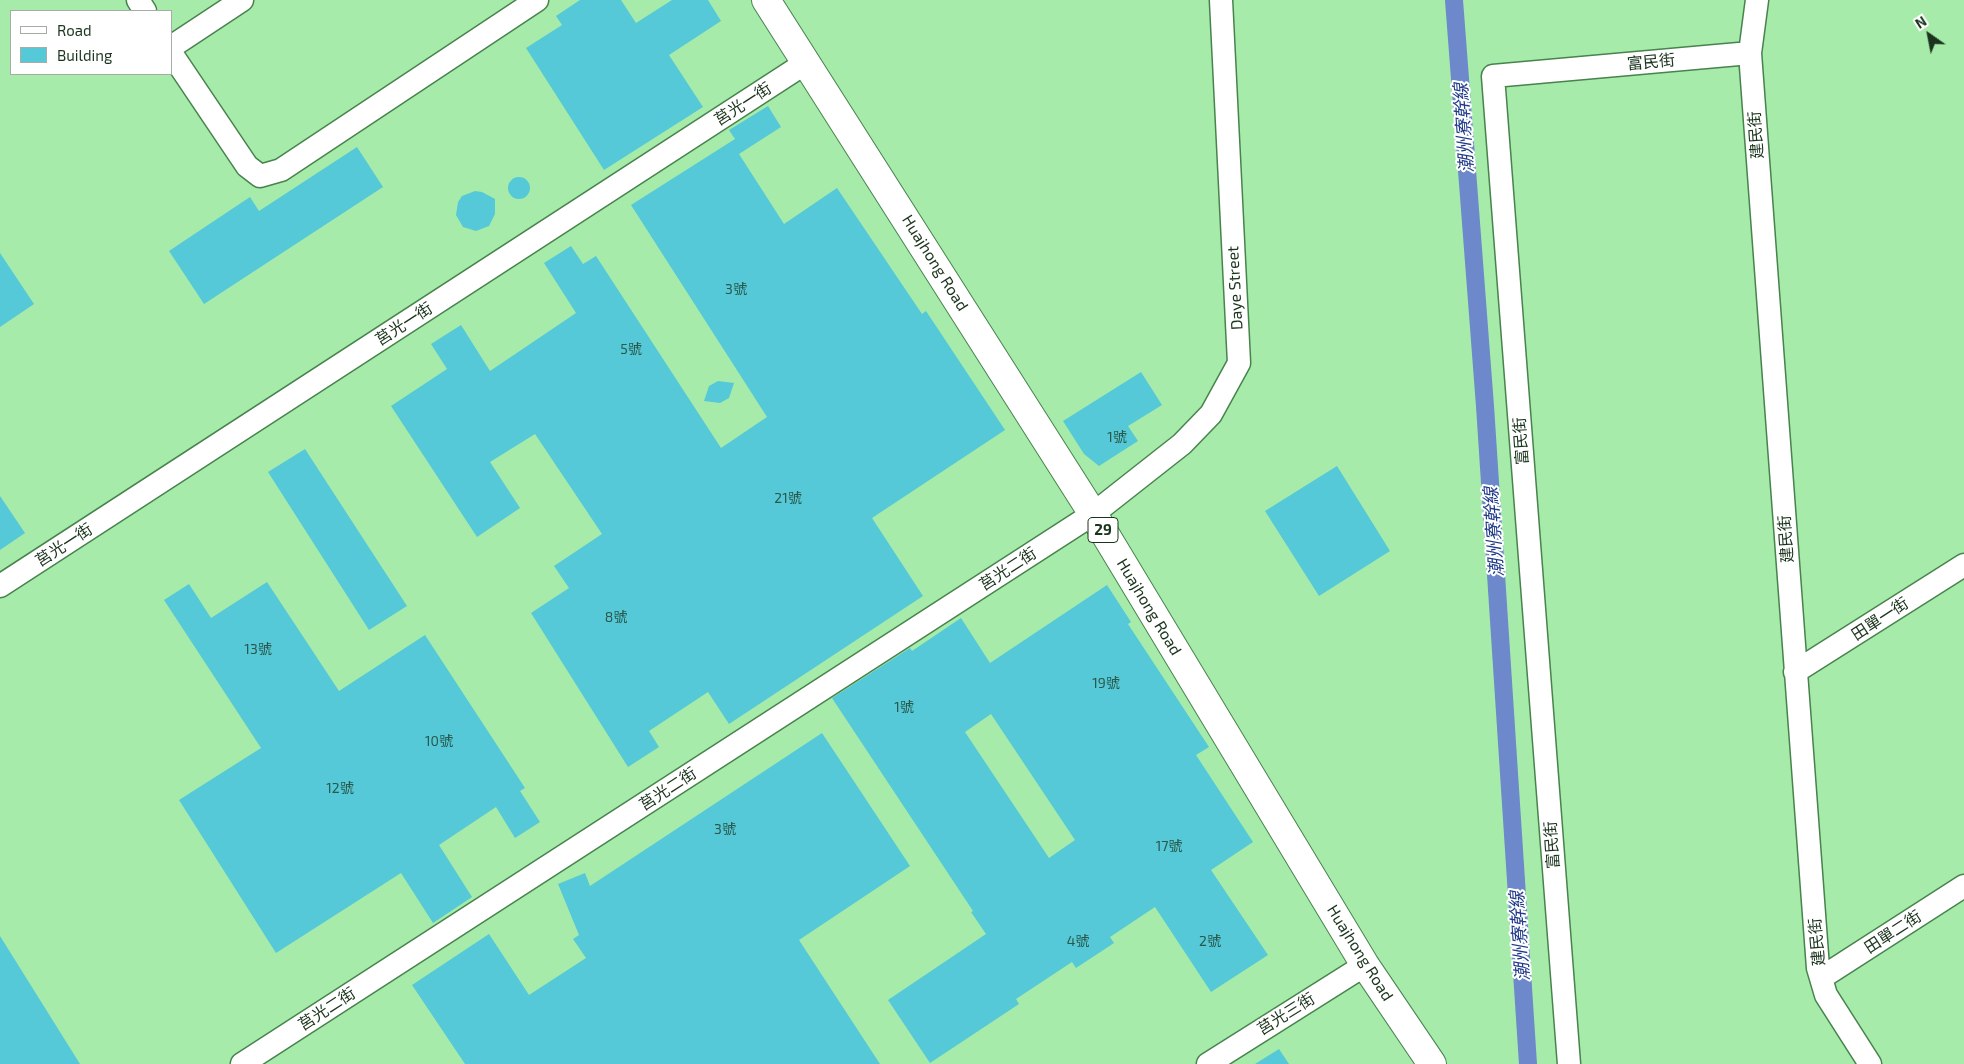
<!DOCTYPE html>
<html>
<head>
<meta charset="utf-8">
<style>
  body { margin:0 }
  #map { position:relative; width:1964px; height:1064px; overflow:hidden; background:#b6f5ba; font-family:"Exo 2",sans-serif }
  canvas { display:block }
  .legend { position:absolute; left:10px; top:10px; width:162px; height:65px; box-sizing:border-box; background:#fff; border:1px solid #a4aea5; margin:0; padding:6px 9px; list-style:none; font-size:15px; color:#1b341d }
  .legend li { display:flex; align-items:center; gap:10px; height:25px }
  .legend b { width:25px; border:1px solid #a4aea5 }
  .north { position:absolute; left:1904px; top:10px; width:50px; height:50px; -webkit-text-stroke:4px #fff; paint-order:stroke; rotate:327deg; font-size:14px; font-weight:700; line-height:20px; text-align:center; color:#1b341d }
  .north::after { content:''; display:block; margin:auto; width:18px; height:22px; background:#1b341d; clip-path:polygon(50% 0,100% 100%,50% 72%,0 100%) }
</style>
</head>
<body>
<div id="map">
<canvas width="1964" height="1064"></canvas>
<ul class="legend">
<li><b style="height:6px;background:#fff"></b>Road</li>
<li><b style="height:14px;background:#55c9d7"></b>Building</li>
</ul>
<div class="north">N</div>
</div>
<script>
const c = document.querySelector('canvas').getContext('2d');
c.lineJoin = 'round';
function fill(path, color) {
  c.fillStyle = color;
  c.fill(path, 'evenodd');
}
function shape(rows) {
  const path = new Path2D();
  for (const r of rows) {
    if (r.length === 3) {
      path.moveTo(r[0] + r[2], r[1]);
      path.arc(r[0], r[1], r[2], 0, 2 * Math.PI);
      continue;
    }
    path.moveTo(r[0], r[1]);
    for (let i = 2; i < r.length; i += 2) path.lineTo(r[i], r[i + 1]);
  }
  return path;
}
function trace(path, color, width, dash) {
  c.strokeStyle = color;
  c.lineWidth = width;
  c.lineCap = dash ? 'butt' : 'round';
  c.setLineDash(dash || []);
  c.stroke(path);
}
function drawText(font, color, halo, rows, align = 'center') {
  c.font = font + ' "Exo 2","Noto Sans TC",sans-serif';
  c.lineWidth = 4;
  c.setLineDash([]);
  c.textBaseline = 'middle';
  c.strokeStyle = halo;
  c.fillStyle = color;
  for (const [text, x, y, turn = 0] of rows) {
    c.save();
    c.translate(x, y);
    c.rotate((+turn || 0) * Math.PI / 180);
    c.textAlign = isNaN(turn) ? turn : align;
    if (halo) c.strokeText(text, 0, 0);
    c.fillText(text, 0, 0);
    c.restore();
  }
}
const built = shape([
  [0,0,1964,0,1964,1064,0,1064],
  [11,11,171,11,171,74,11,74]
]);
const canal = shape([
  [1454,0,1485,406,1528,1064]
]);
const building = shape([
  [580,0,621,0,636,23,672,0,708,0,721,21,669,55,703,107,604,170,526,48,562,25,556,16],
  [768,106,781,127,739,154,784,224,837,188,922,314,926,311,1005,430,872,518,923,596,729,724,708,692,649,731,659,747,628,767,531,613,569,588,554,566,602,534,535,434,490,462,520,508,477,537,391,406,447,369,431,344,461,325,490,371,576,313,544,263,571,246,583,264,596,256,721,448,767,417,631,205,735,139,729,130],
  [357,147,383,187,204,304,169,251,250,197,259,211],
  [519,188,11],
  [475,191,482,192,495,199,495,214,489,226,476,231,463,227,456,215,458,202,462,196],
  [0,253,34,304,0,327],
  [1141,372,1162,405,1128,426,1138,441,1099,466,1084,454,1063,421],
  [718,381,734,383,729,398,720,403,704,401,709,386],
  [305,449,407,606,369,630,268,472],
  [1337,466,1390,551,1319,596,1265,511],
  [0,496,25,533,0,550],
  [267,582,339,691,425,635,525,788,520,791,540,822,515,838,496,807,439,845,472,897,433,923,401,873,276,953,179,800,261,748,164,600,189,584,211,618],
  [1107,585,1131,622,1128,624,1209,747,1196,755,1253,842,1211,870,1268,955,1211,992,1155,907,1110,937,1114,943,1076,968,1072,962,1016,999,1019,1004,930,1063,888,1000,986,934,971,912,973,911,832,698,910,648,912,651,961,618,990,663],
  [991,714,1075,840,1049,858,965,732],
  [822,733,910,866,799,940,880,1064,465,1064,412,985,489,934,529,995,586,958,573,939,579,935,558,884,585,873,590,886],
  [0,936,80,1064,0,1064],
  [1279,1049,1289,1064,1255,1064]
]);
const minor = shape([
  [138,0,145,11],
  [1757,0,1750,53,1818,968,1826,995,1870,1064],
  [171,47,242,0],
  [171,53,247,166,260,176,281,170,537,0],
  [0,586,807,62],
  [1795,672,1964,565],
  [1821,978,1964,886],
  [242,1064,1093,514,1182,444,1211,414,1239,363,1221,0],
  [1208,1064,1365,965],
  [1569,1064,1493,76,1750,53]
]);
const major = shape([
  [766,0,1093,514,1365,965,1432,1064]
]);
const numberNames = [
  ["3號",736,289],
  ["5號",631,349],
  ["1號",1117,437],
  ["21號",788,498],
  ["8號",616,617],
  ["13號",258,649],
  ["19號",1106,683],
  ["1號",904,707],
  ["10號",439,741],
  ["12號",340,788],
  ["3號",725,829],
  ["17號",1169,846],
  ["4號",1078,941],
  ["2號",1210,941]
];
const shields = [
  [1103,530,30]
];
const shieldNames = [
  ["29",1103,530]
];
const streetNames = [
  ["富民街",1651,62,-5],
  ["莒光一街",743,104,-33],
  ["建民街",1756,135,-94],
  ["Huajhong Road",935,263,58],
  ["Daye Street",1235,288,-93],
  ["莒光一街",404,324,-33],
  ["富民街",1521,441,-94],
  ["建民街",1786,539,-94],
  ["莒光一街",64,545,-33],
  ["莒光二街",1008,569,-33],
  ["Huajhong Road",1149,607,59],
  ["田單一街",1880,619,-33],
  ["莒光二街",668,789,-33],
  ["富民街",1552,845,-94],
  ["田單二街",1893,932,-33],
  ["建民街",1817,942,-95],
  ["Huajhong Road",1360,953,58],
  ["莒光二街",327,1009,-33],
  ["莒光三街",1286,1014,-32]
];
const waterNames = [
  ["潮州寮幹線",1464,128,-94],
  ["潮州寮幹線",1494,532,-94],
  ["潮州寮幹線",1520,936,-94]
];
fill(built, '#a6ebaa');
trace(canal, '#6d88cb', 18);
fill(building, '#55c9d7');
trace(minor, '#48834e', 25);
trace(major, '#48834e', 30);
trace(minor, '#fff', 22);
trace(major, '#fff', 28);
drawText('14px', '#2a594c', null, numberNames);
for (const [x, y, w] of shields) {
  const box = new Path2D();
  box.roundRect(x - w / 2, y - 12.5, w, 25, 4);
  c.fillStyle = '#fff';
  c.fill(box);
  trace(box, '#1b341d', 1);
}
drawText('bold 15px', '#1b341d', null, shieldNames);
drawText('16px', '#1b341d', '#fff', streetNames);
drawText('italic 18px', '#203a89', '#fff', waterNames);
</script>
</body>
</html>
